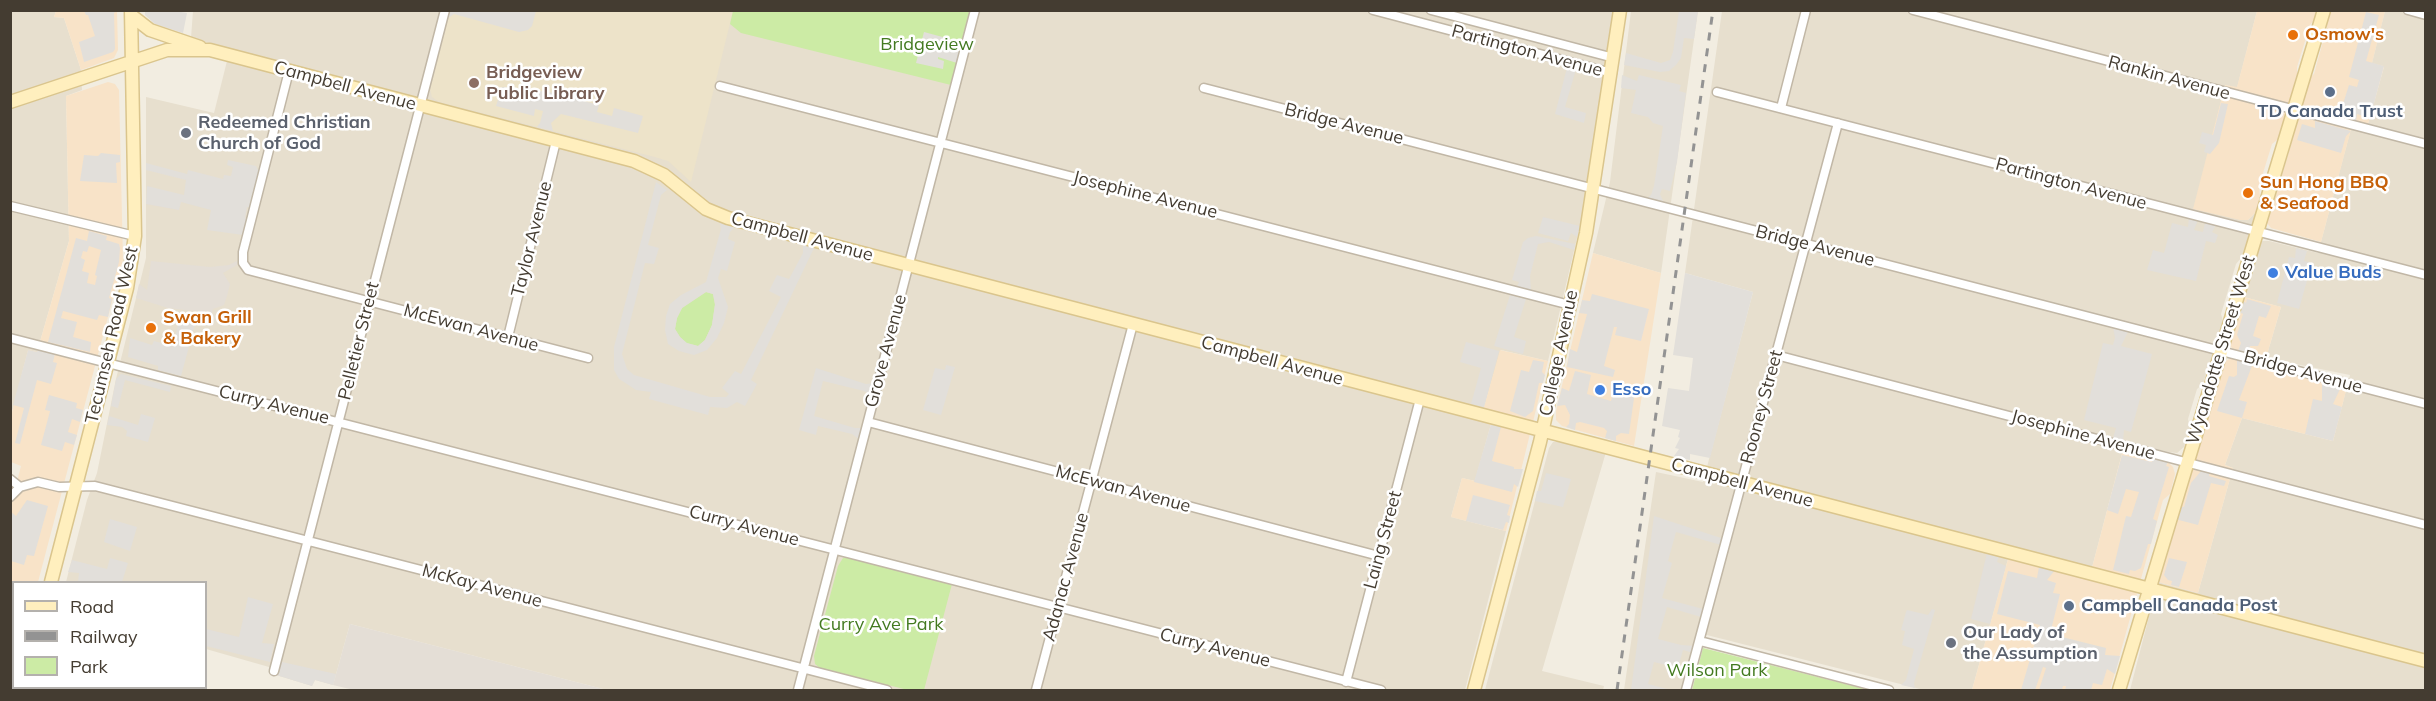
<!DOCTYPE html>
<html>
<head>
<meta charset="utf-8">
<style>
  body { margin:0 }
  #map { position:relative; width:2436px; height:701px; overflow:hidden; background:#f2ede1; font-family:Mulish,sans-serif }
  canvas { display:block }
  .frame { position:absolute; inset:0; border:12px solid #443c31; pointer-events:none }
  .legend { position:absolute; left:12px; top:581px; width:195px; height:108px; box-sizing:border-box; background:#fff; border:2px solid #b4b1ad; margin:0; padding:8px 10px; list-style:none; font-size:18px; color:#443c31 }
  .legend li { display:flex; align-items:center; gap:12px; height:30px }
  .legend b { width:30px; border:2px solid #b4b1ad }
</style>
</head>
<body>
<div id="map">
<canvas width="2436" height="701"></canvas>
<div class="frame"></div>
<ul class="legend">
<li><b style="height:8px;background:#ffefbe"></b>Road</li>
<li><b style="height:8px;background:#939393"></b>Railway</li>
<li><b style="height:16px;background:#cceba5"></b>Park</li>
</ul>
</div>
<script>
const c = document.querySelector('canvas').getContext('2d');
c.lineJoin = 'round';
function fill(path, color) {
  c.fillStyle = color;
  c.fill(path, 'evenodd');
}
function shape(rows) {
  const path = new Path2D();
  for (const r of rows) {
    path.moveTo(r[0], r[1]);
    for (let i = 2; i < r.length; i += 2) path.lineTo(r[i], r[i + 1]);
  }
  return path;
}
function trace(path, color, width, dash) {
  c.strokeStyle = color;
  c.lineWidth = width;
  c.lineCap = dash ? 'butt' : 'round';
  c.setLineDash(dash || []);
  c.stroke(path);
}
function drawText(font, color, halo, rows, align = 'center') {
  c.font = font + ' Mulish,sans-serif';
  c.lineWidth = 5;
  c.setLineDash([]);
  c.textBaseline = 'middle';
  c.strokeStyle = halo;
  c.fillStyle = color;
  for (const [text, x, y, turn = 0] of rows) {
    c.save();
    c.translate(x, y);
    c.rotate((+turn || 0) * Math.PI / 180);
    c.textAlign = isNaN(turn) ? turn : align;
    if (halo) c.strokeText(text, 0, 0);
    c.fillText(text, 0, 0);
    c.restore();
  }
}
const residential = shape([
  [11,11,56,11,54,17,64,18,81,70,82,90,66,96,69,241,37,352,28,351,11,416],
  [193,11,1617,11,1585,204,1548,361,1501,350,1480,421,1491,424,1475,481,1462,478,1451,517,1506,531,1465,690,607,690,350,624,333,685,315,680,312,686,276,675,269,667,206,649,206,582,66,582,87,500,97,473,116,379,146,258,146,97,214,113,230,49,191,38],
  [1631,11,1698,11,1661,273,1593,253,1610,182],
  [1722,11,2257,11,2237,88,2225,85,2213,135,2248,220,2256,212,2242,257,2236,264,2221,314,2223,321,2203,384,2197,389,2188,419,2190,428,2184,447,2177,453,2169,452,2125,442,2089,579,2008,559,1972,690,1924,690,1699,633,1682,690,1624,690,1656,472,1703,482,1753,292,1685,273],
  [2385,11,2425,11,2425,690,2130,690,2158,582,2198,593,2233,468,2225,465,2242,418,2333,441,2350,375,2266,358,2281,307,2244,297,2252,270,2251,264,2256,247,2261,241,2269,241,2318,253,2353,121,2368,124,2384,67,2372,63],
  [1553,442,1561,442,1606,452,1542,671,1604,686,1603,690,1485,690,1549,448]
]);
const commercial = shape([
  [56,11,117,11,118,50,114,58,81,70,64,18,54,17],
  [2257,11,2318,11,2316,18,2310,25,2297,67,2297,78,2278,139,2272,144,2259,186,2260,197,2256,212,2248,220,2240,220,2193,209,2225,85,2237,87],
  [2330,11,2385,11,2372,63,2384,66,2368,124,2353,122,2321,242,2271,228,2265,220,2270,201,2275,197,2289,152,2287,145,2308,79,2314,74,2327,27,2326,20],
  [108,82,115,84,119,90,123,260,38,582,14,582,13,647,10,647,10,508,21,466,11,462,11,416,28,350,37,352,69,241,66,96],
  [1593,253,1661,273,1634,446,1562,426,1556,420,1556,411],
  [2244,297,2281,307,2266,358,2234,350,2229,345,2233,320,2238,315],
  [1500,350,1548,361,1506,531,1451,517,1462,478,1475,481,1491,425,1480,421],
  [2229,359,2237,359,2347,387,2333,441,2242,418,2225,465,2233,468,2198,593,2158,582,2217,388,2214,382,2223,363],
  [2123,450,2168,462,2173,467,2175,474,2170,494,2163,500,2110,690,1972,690,2008,559,2089,579]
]);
const industrial = shape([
  [151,261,210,267,229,265,237,261,237,265,223,273,230,284,227,296,224,305,213,309,212,313,168,308,136,298,139,284,147,290],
  [350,624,607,690,354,690,333,685]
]);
const education = shape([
  [450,11,733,11,691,182,668,161,655,157,439,102,432,97,430,89]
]);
const green = shape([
  [733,11,971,11,951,85,741,33,730,24],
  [706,292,713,294,715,305,712,325,705,340,698,346,686,343,680,337,675,329,677,318,682,308],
  [843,558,851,558,952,584,924,690,908,690,820,668,815,664,814,656,838,566],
  [1703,648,1869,690,1692,690]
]);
const parking = shape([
  [84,11,117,11,114,13,115,49,113,52,84,62,79,42,95,36,88,15,86,15],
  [145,11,175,11,187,13,183,33,155,24,145,15],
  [450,11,450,10,536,11,532,26,528,30,519,32,454,14,448,18],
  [1679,11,1698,11,1694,39,1684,38,1681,58,1676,65,1669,71,1660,72,1624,65,1626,53,1661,63,1670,60,1673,52],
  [2366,12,2379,15,2366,61,2384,66,2370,118,2357,114,2356,122,2345,119,2349,112,2341,110,2349,85,2357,87,2359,80,2349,77],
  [924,32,950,39,949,46,942,44,941,46,960,51,957,63,938,57,938,59,944,61,943,69,916,63],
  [1568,64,1577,66,1565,107,1586,113,1584,123,1555,114],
  [1622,75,1637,81,1639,75,1681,85,1679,91,1686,93,1677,162,1670,191,1662,189,1660,194,1663,201,1647,198,1651,195,1654,186,1663,126,1653,123,1648,117,1631,113,1636,90,1621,88],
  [502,87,549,92,599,105,597,112,612,116,614,108,643,116,638,133,561,114,551,123,553,131,537,127,540,123,543,111,535,109,534,116,496,106],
  [2221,103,2228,104,2219,143,2210,154,2204,152,2206,145,2199,143,2202,132,2213,135],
  [2315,121,2351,131,2346,136,2341,153,2297,140,2302,124,2315,128],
  [101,153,120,155,120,162,116,163,117,183,80,181,84,155,98,156],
  [228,160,256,166,259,172,250,208,247,207,245,218,247,219,243,235,207,230,211,210,181,202,179,210,146,204,147,186,184,195,186,180,146,170,146,163,187,174,188,170,223,179,224,175,231,176,233,167,227,165],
  [656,182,667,190,661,195,648,245,659,248,654,264,645,263,622,354,627,369,634,375,710,397,726,397,729,394,722,388,735,371,741,374,781,297,769,291,777,275,789,279,803,253,803,245,814,248,751,380,757,384,745,406,737,402,727,408,710,407,708,415,649,399,651,392,636,390,627,384,619,379,614,370,614,347],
  [1543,217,1580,226,1577,237,1571,233,1568,241,1538,233],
  [2189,218,2198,220,2194,230,2203,232,2205,223,2216,225,2212,232,2218,235,2215,243,2206,241,2196,281,2147,270,2153,250,2164,253,2172,223,2188,227],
  [720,223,735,227,730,232,728,239,735,242,727,271,721,269,718,278,728,307,724,323,717,338,707,350,694,355,679,351,668,344,665,330,666,316,670,304,681,295,706,282,721,229],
  [706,292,713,294,715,304,712,325,705,340,698,346,687,343,680,337,675,329,677,318,682,308],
  [89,231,107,236,106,240,119,244,120,248,119,262,109,298,112,299,108,317,99,315,97,320,63,311,61,318,77,322,73,337,91,342,90,352,48,342,76,238,87,241],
  [89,246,101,250,95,275,97,276,95,285,87,283,89,273,82,271,85,260,81,258,83,251,87,252],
  [1536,236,1575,244,1574,250,1549,242,1538,244,1530,276,1531,291,1517,287,1519,282,1512,280,1523,242,1528,238],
  [2296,248,2307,251,2304,261,2312,263,2299,309,2277,303,2289,257,2295,258],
  [1685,273,1753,292,1710,458,1690,454,1690,460,1674,456,1679,449,1675,448,1680,438,1678,437,1680,430,1662,426,1668,388,1689,391,1693,358,1673,355],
  [1592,294,1649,309,1641,341,1615,335,1617,327,1614,327,1604,366,1615,370,1613,377,1567,367,1570,349,1577,352,1587,314,1579,313,1582,300,1590,301],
  [1510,295,1526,299,1514,337,1526,341,1523,354,1494,346],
  [2247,299,2271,306,2266,318,2259,316,2253,336,2261,339,2258,346,2250,346,2249,354,2238,351,2241,343,2237,335,2243,314,2239,312,2243,301,2246,303],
  [180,316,196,321,181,376,158,370,158,366,128,357,130,338,152,345,154,341,173,346],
  [2113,327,2128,332,2121,346,2152,354,2131,432,2124,430,2123,440,2113,438,2116,428,2084,420,2103,343,2113,345,2115,338],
  [1466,342,1499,351,1484,407,1471,404,1481,368,1460,362],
  [38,349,55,354,53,362,57,363,51,384,37,380,20,444,15,443,24,408,13,405,28,350,37,352],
  [2237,359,2253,363,2239,400,2247,402,2242,418,2217,411,2229,376,2234,377,2237,375],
  [1533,360,1544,362,1542,372,1545,375,1543,383,1539,383,1533,411,1525,417,1510,411,1521,370,1529,372],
  [946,365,955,367,941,415,923,410,935,368,945,370],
  [816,368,866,384,875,383,871,395,864,391,823,381,814,416,855,428,863,428,859,439,852,434,818,426,816,435,799,430],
  [1575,371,1591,375,1587,394,1611,401,1615,387,1635,391,1629,434,1621,433,1616,436,1616,441,1605,438,1607,431,1604,428,1580,422,1576,423,1575,430,1566,427,1569,424,1570,415,1565,405,1557,406,1562,388,1569,391],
  [121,374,171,386,170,392,125,380,118,408,111,406,116,379],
  [2322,384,2340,389,2333,404,2342,407,2333,441,2305,434,2313,399,2322,401],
  [49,395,77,403,76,408,83,410,80,422,72,419,68,432,77,435,74,445,65,442,62,451,41,445,50,411,45,410],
  [141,414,155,418,148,442,126,436,127,431,122,427,107,425,109,416,138,425],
  [1491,424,1501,427,1492,461,1514,467,1514,469,1523,469,1518,487,1514,484,1512,492,1474,482],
  [2122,455,2152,462,2153,458,2168,462,2166,466,2169,467,2153,519,2157,521,2151,544,2148,544,2141,568,2135,571,2130,570,2129,574,2113,570,2126,516,2131,517,2139,492,2126,489,2118,514,2107,510],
  [2202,470,2210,472,2209,476,2226,481,2224,486,2211,483,2198,525,2175,519,2179,506,2184,507,2191,483],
  [1546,473,1571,479,1563,507,1535,501,1537,491,1541,491],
  [1473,495,1510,505,1507,515,1510,516,1509,523,1506,522,1503,530,1466,521],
  [27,500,48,506,34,556,27,555,24,565,11,561,11,512,16,516],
  [1654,516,1724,539,1721,545,1676,532,1668,561,1672,563,1662,598,1703,609,1701,617,1667,607,1658,639,1681,645,1695,646,1693,653,1683,650,1678,668,1654,662,1648,684,1671,690,1631,690],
  [110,519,137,527,130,551,104,542],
  [1987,553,1999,556,1997,562,2006,566,1990,624,1971,619],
  [110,558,128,563,122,582,78,582,79,573,68,572,72,560,107,569],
  [2169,558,2187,562,2179,587,2171,585,2172,581,2168,580,2164,575],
  [2039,567,2055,570,2047,580,2056,583,2053,593,2060,594,2050,634,2106,648,2105,655,2120,656,2115,674,2107,669,2102,685,2093,683,2091,690,2065,690,2066,686,2063,686,2062,690,2039,690,2046,668,2043,667,2035,690,2021,690,2040,625,1997,614,2008,571,2037,578],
  [248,597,273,604,262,643,274,644,270,662,206,646,206,629,239,637],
  [1932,609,1935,610,1914,683,1915,688,1901,685,1906,680,1914,649,1902,645,1905,631,1901,630,1906,612,1907,610,1928,615],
  [282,662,336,674,333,685,315,680,312,686,276,675]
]);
const street = shape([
  [1373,10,1612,73],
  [1431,10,1614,58],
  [1913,10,2426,144],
  [2408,10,2426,15],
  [289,71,243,252,243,263,248,270,588,358],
  [720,86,1570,305],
  [1204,88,2426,404],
  [1717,92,2426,275],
  [1781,108,1806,10],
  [10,206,135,236],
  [508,337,556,141],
  [10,338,1381,690],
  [1776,355,2426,525],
  [868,422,1379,556],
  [10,479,20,487],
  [10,497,20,487,38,482,59,487,95,486,887,690],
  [1700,641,1889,690],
  [274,671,445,10],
  [1346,682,1420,399],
  [798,690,975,10],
  [1036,690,1133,324],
  [1686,690,1838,123]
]);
const secondary = shape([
  [132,16,150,30,200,47],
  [10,102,167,50,210,50,634,161,664,175,706,209,728,218,2426,661],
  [51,582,127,288,135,236,131,10],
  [15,690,16,688],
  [36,690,37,688],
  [1474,690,1540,442,1586,233,1620,10],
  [2119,690,2324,10]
]);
const rail = shape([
  [1617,690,1713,10]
]);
const markers = [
  [2293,35,6,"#e8710a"],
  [474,83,6,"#8d6e63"],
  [2330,92,6,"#5c6f8a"],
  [186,133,6,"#6b7280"],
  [2248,193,6,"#e8710a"],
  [2273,273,6,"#3f7fe0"],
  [151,328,6,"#e8710a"],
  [1600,390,6,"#3f7fe0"],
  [2069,606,6,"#5c6f8a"],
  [1951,643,6,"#6b7280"]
];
const foodNames = [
  ["Osmow's",2305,35],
  ["Sun Hong BBQ",2260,183],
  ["& Seafood",2260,204],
  ["Swan Grill",163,318],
  ["& Bakery",163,339]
];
const parkNames = [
  ["Bridgeview",927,45],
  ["Curry Ave Park",881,625],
  ["Wilson Park",1717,671]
];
const streetNames = [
  ["Partington Avenue",1527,51,15],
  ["Rankin Avenue",2169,78,15],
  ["Campbell Avenue",345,86,15],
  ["Bridge Avenue",1344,124,14],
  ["Partington Avenue",2071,184,15],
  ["Josephine Avenue",1145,195,14],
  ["Campbell Avenue",802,237,15],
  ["Taylor Avenue",532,239,-76],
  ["Bridge Avenue",1815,246,14],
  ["McEwan Avenue",471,328,15],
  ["Tecumseh Road West",112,335,-77],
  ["Pelletier Street",359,341,-76],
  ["Wyandotte Street West",2221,350,-73],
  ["Grove Avenue",886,351,-75],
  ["College Avenue",1559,353,-78],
  ["Campbell Avenue",1272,361,15],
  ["Bridge Avenue",2303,372,15],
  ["Curry Avenue",274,405,14],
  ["Rooney Street",1762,407,-75],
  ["Josephine Avenue",2083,435,15],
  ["Campbell Avenue",1742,483,15],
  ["McEwan Avenue",1123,489,15],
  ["Curry Avenue",744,526,15],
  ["Laing Street",1383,540,-75],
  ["Adanac Avenue",1066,577,-75],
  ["McKay Avenue",482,586,15],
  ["Curry Avenue",1215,648,14]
];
const educationNames = [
  ["Bridgeview",486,73],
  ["Public Library",486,94]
];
const serviceNames = [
  ["TD Canada Trust",2330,112],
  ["Campbell Canada Post",2081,606,"left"]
];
const worshipNames = [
  ["Redeemed Christian",198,123],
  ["Church of God",198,144],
  ["Our Lady of",1963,633],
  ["the Assumption",1963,654]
];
const shopNames = [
  ["Value Buds",2285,273],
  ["Esso",1612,390]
];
fill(residential, '#e7dfce');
fill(commercial, '#f8e3c8');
fill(industrial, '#e4ded6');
fill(education, '#ede3c9');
fill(green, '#cceba5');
fill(parking, '#e2dfda');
trace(street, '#c1b7a6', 11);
trace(secondary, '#dac58d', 15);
trace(street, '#fff', 8);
trace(secondary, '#ffefbe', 12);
trace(rail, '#939393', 3, [8, 8]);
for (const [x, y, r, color] of markers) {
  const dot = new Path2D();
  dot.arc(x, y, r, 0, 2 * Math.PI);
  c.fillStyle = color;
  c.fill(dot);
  trace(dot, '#fff', 2);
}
drawText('bold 18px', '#c56008', '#fff', foodNames, 'left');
drawText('18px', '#437a20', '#fff', parkNames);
drawText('18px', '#443c31', '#fff', streetNames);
drawText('bold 18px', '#785e54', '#fff', educationNames, 'left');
drawText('bold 18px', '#4e5e75', '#fff', serviceNames);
drawText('bold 18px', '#5b616d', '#fff', worshipNames, 'left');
drawText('bold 18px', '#366cbe', '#fff', shopNames, 'left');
</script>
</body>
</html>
